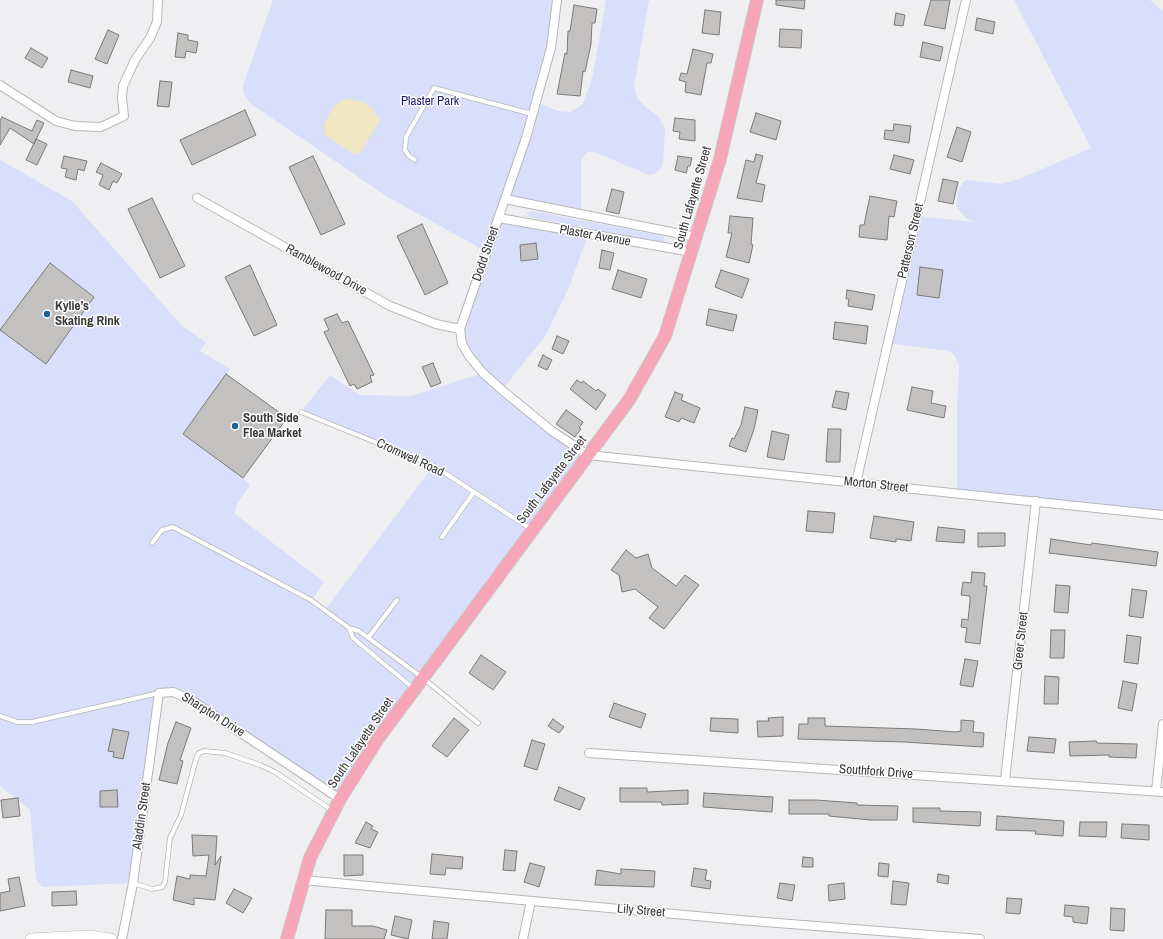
<!DOCTYPE html>
<html>
<head>
<meta charset="utf-8">
<style>
  body { margin:0 }
  canvas { display:block; background:#efeff2 }
</style>
</head>
<body>
<canvas width="1163" height="939"></canvas>
<script>
const c = document.querySelector('canvas').getContext('2d');
c.lineJoin = 'round';
function fill(path, color) {
  c.fillStyle = color;
  c.fill(path, 'evenodd');
}
function shape(rows) {
  const path = new Path2D();
  for (const r of rows) {
    path.moveTo(r[0], r[1]);
    for (let i = 2; i < r.length; i += 2) path.lineTo(r[i], r[i + 1]);
  }
  return path;
}
function trace(path, color, width, dash) {
  c.strokeStyle = color;
  c.lineWidth = width;
  c.lineCap = dash ? 'butt' : 'round';
  c.setLineDash(dash || []);
  c.stroke(path);
}
function drawText(font, color, halo, rows, align = 'center') {
  c.font = font + ' "Archivo Narrow",sans-serif';
  c.lineWidth = 3;
  c.setLineDash([]);
  c.textBaseline = 'middle';
  c.strokeStyle = halo;
  c.fillStyle = color;
  for (const [text, x, y, turn = 0] of rows) {
    c.save();
    c.translate(x, y);
    c.rotate((+turn || 0) * Math.PI / 180);
    c.textAlign = isNaN(turn) ? turn : align;
    if (halo) c.strokeText(text, 0, 0);
    c.fillText(text, 0, 0);
    c.restore();
  }
}
const green = shape([
  [273,0,557,0,536,102,558,111,570,112,582,105,592,79,606,0,649,0,634,87,638,99,647,108,659,117,665,129,663,165,655,174,649,175,592,151,586,153,581,162,581,213,505,199,499,217,588,235,569,287,546,335,502,390,588,455,340,799,193,701,163,691,133,883,42,887,36,879,30,810,0,786,0,160,72,201,183,327,206,342,200,351,230,369,184,434,243,478,250,485,237,504,235,514,324,582,312,600,325,610,433,466,301,412,330,375,360,395,411,396,483,373,460,336,487,252,386,196,250,103,245,96,242,88],
  [1014,0,1150,0,1163,11,1163,515,957,493,957,406,959,366,955,356,949,351,887,343,917,216,975,222,966,218,956,207,959,189,964,181,968,180,1001,184,1019,179,1091,148],
  [532,211,663,236,665,240,661,242,529,217,527,213]
]);
const sand = shape([
  [348,99,363,102,370,106,380,120,360,153,354,154,325,135,324,125,334,106,341,101]
]);
const building = shape([
  [776,0,805,0,804,9,776,5,776,0],
  [931,0,950,0,945,29,924,25,931,0],
  [574,5,597,9,595,23,592,23,591,44,585,72,583,71,580,96,557,94,565,53,567,54,568,31,570,31,574,5],
  [705,10,721,12,719,35,702,33,705,10],
  [896,13,905,15,903,26,894,25,896,13],
  [977,18,995,22,993,34,975,30,977,18],
  [780,29,802,30,801,48,779,47,780,29],
  [108,30,119,35,107,64,95,59,108,30],
  [178,33,188,35,188,40,198,42,196,53,186,51,185,58,175,57,178,33],
  [923,42,943,47,940,61,920,57,923,42],
  [31,48,48,58,42,68,25,58,31,48],
  [693,49,713,54,711,63,707,63,701,95,685,92,686,82,679,80,681,73,687,74,693,49],
  [71,70,93,76,90,88,68,82,71,70],
  [160,81,172,82,169,107,157,106,160,81],
  [245,110,256,135,192,165,180,140,245,110],
  [756,113,781,121,776,140,750,132,756,113],
  [2,117,32,131,37,120,44,123,34,144,10,128,0,145,0,121,2,117],
  [675,118,695,120,695,141,679,139,680,132,673,131,675,118],
  [894,124,911,126,909,143,884,139,885,130,893,131,894,124],
  [957,127,971,132,962,162,947,157,957,127],
  [36,139,47,144,37,165,26,160,36,139],
  [756,154,763,156,756,183,765,185,762,202,737,198,746,160,754,162,756,154],
  [894,155,914,160,910,174,890,169,894,155],
  [64,156,87,161,84,171,78,169,76,180,65,177,67,169,61,168,64,156],
  [313,156,345,224,321,235,289,167,313,156],
  [678,156,692,158,690,166,688,166,686,173,675,170,678,156],
  [101,163,122,174,117,183,113,181,109,190,99,185,103,175,96,172,101,163],
  [943,179,958,182,953,204,938,201,943,179],
  [612,189,624,192,619,214,606,211,612,189],
  [870,196,897,201,894,217,889,216,887,240,859,237,860,225,864,225,870,196],
  [152,198,185,266,160,278,128,209,152,198],
  [730,216,753,218,751,244,753,245,749,263,726,257,732,233,728,233,730,216],
  [422,224,448,283,425,295,397,236,422,224],
  [536,243,538,259,521,261,520,245,536,243],
  [602,250,614,253,610,270,599,268,602,250],
  [50,263,94,297,46,364,0,330,50,263],
  [250,265,277,325,254,336,225,277,250,265],
  [920,267,943,270,939,298,917,295,920,267],
  [618,270,647,279,641,298,612,289,618,270],
  [721,270,749,279,742,298,715,287,721,270],
  [847,290,875,295,872,310,848,306,849,299,846,299,847,290],
  [709,309,737,315,733,331,706,325,709,309],
  [337,314,342,323,348,321,374,375,370,376,372,382,357,389,354,384,350,386,324,332,329,330,324,319,337,314],
  [835,322,868,326,866,344,833,339,835,322],
  [557,336,569,341,563,354,552,349,557,336],
  [543,355,552,360,547,370,538,366,543,355],
  [433,363,441,383,431,387,422,367,433,363],
  [226,374,287,418,243,478,183,434,226,374],
  [577,380,581,383,583,381,596,391,598,389,606,395,596,410,570,389,577,380],
  [912,387,933,391,931,403,946,406,944,418,907,410,912,387],
  [836,391,849,393,846,410,832,407,836,391],
  [675,392,683,395,681,400,700,408,694,423,681,418,679,422,665,417,675,392],
  [745,407,758,410,754,429,746,452,729,446,732,438,734,439,741,425,745,407],
  [566,410,583,422,579,428,581,429,575,437,556,424,566,410],
  [828,429,841,429,840,462,826,462,828,429],
  [772,431,789,435,784,460,767,457,772,431],
  [808,511,835,513,833,533,806,531,808,511],
  [874,516,914,522,911,541,896,539,896,542,870,538,874,516],
  [938,527,965,530,964,543,936,541,938,527],
  [978,533,1005,533,1005,546,978,547,978,533],
  [1051,539,1091,545,1092,543,1158,552,1156,566,1049,553,1051,539],
  [626,550,636,558,648,554,652,568,676,586,685,575,699,585,664,629,649,618,658,607,635,589,622,592,619,575,611,570,626,550],
  [972,572,985,573,984,586,987,586,980,644,965,642,967,628,961,627,962,619,968,620,970,601,970,596,961,595,963,582,971,583,972,572],
  [1056,585,1070,586,1068,613,1054,612,1056,585],
  [1132,589,1147,591,1143,618,1129,616,1132,589],
  [1051,630,1065,630,1064,658,1050,658,1051,630],
  [1127,635,1141,637,1138,664,1124,662,1127,635],
  [481,655,506,672,493,690,469,673,481,655],
  [965,659,978,661,973,687,960,685,965,659],
  [1045,676,1059,677,1058,704,1044,704,1045,676],
  [1123,681,1137,684,1132,711,1118,708,1123,681],
  [614,703,646,714,641,728,609,717,614,703],
  [783,717,783,736,758,737,757,721,769,721,768,718,783,717],
  [454,718,469,730,447,757,432,746,454,718],
  [711,718,738,719,738,733,710,731,711,718],
  [808,718,825,718,825,726,916,729,956,732,961,731,961,720,974,721,973,732,984,733,983,747,904,742,798,739,799,724,808,724,808,718],
  [553,719,564,727,559,733,548,726,553,719],
  [176,722,191,728,180,760,183,761,177,784,159,780,168,743,176,722],
  [113,729,129,732,123,759,113,757,114,752,108,751,113,729],
  [1029,737,1056,739,1054,753,1027,751,1029,737],
  [532,740,545,744,537,770,524,766,532,740],
  [1096,741,1097,743,1137,744,1136,758,1109,757,1109,755,1070,756,1069,742,1096,741],
  [559,787,585,798,580,810,554,800,559,787],
  [620,788,647,788,647,792,688,790,688,804,662,805,661,802,620,802,620,788],
  [117,790,118,807,100,807,100,791,117,790],
  [704,793,773,797,772,812,703,807,704,793],
  [18,798,20,816,3,818,1,800,18,798],
  [789,800,816,800,857,803,857,805,898,806,897,820,870,820,829,816,829,814,789,814,789,800],
  [913,808,940,808,940,811,981,812,980,826,913,822,913,808],
  [997,816,1064,821,1063,836,1035,834,1036,831,996,830,997,816],
  [366,822,373,826,371,829,378,832,370,848,355,843,366,822],
  [1080,822,1107,822,1106,837,1079,836,1080,822],
  [1122,824,1149,825,1149,840,1121,838,1122,824],
  [192,835,217,836,215,865,221,856,215,900,194,898,194,905,173,900,177,876,190,879,190,875,206,876,209,855,193,856,192,835],
  [505,850,517,851,515,871,503,870,505,850],
  [432,854,463,857,462,869,446,868,445,875,430,874,432,854],
  [344,855,363,855,363,875,344,876,344,855],
  [803,857,813,858,813,867,802,867,803,857],
  [530,863,545,867,539,887,524,882,530,863],
  [879,863,889,864,888,877,878,876,879,863],
  [694,868,707,870,705,880,711,881,710,889,691,886,694,868],
  [621,869,655,871,654,887,595,885,597,870,621,874,621,869],
  [938,874,949,876,948,884,937,882,938,874],
  [19,877,25,906,0,911,0,893,10,891,8,879,19,877],
  [893,881,909,883,906,905,891,904,893,881],
  [780,883,795,885,792,901,777,898,780,883],
  [844,883,845,899,829,901,828,885,844,883],
  [234,889,252,898,243,913,226,903,234,889],
  [76,891,77,905,52,906,52,892,76,891],
  [1007,898,1022,899,1020,914,1006,913,1007,898],
  [1065,905,1089,907,1087,924,1073,922,1073,917,1064,916,1065,905],
  [1111,908,1125,909,1124,931,1110,930,1111,908],
  [326,910,352,910,352,926,373,926,387,930,384,939,325,939,326,910],
  [395,916,412,920,408,939,391,935,395,916],
  [434,921,449,923,447,939,432,939,434,921]
]);
const lane = shape([
  [415,160,409,156,405,150,406,137,434,88,532,114],
  [301,412,434,466,531,529],
  [442,537,474,492],
  [152,543,162,530,173,527,311,600,349,628],
  [368,638,397,600],
  [413,688,353,638,349,628,359,631,423,678,478,723],
  [0,716,17,722,32,722,159,693],
  [133,883,152,889,162,887,165,882,170,838,181,815,196,759,199,753,204,751,225,753,260,765,275,772,333,811]
]);
const street = shape([
  [557,0,551,48,526,138,460,329,462,344,469,356,483,373,502,390,552,431,588,455,1163,515],
  [0,85,56,121,75,126,101,127,124,116,122,98,123,86,135,60,150,38,157,22,158,0],
  [197,198,390,306,436,324,460,329],
  [505,199,696,237],
  [499,218,692,252],
  [856,483,966,0],
  [589,753,1163,792],
  [1005,780,1036,501],
  [1156,791,1163,724],
  [303,880,740,920,980,939],
  [122,939,133,883,159,693,173,692,193,701,340,799],
  [523,939,531,901]
]);
const secondary = shape([
  [31,939,88,936,111,939]
]);
const primary = shape([
  [287,939,310,858,340,799,377,740,629,400,665,336,720,159,757,0]
]);
const markers = [
  [47,314,4,"#1a6195"],
  [235,426,4,"#1a6195"]
];
const parkNames = [
  ["Plaster Park",430,102]
];
const streetNames = [
  ["South Lafayette Street",693,198,-74],
  ["Plaster Avenue",595,236,10],
  ["Patterson Street",911,241,-77],
  ["Dodd Street",486,254,-71],
  ["Ramblewood Drive",326,270,29],
  ["Cromwell Road",410,458,25],
  ["South Lafayette Street",552,480,-53],
  ["Morton Street",876,485,6],
  ["Greer Street",1021,641,-84],
  ["Sharpton Drive",213,715,32],
  ["South Lafayette Street",361,743,-56],
  ["Southfork Drive",876,772,4],
  ["Aladdin Street",142,816,-82],
  ["Lily Street",641,911,5]
];
const poiNames = [
  ["Kylie’s",55,307],
  ["Skating Rink",55,322],
  ["South Side",243,419],
  ["Flea Market",243,434]
];
fill(green, '#d9defb');
fill(sand, '#f0e6c1');
fill(building, '#c3c1bf');
trace(building, '#7c7a78', 1);
trace(lane, '#b7b7ba', 5.5);
trace(street, '#b7b7ba', 10);
trace(secondary, '#b7b7ba', 12);
trace(primary, '#cbcbcb', 14);
trace(lane, '#fff', 4);
trace(street, '#fff', 8);
trace(secondary, '#fff', 11);
trace(primary, '#f7a5b8', 12);
for (const [x, y, r, color] of markers) {
  const dot = new Path2D();
  dot.arc(x, y, r, 0, 2 * Math.PI);
  c.fillStyle = color;
  c.fill(dot);
  trace(dot, '#fff', 1.5);
}
drawText('13px', '#21176d', '#fff', parkNames);
drawText('13px', '#363738', '#fff', streetNames);
drawText('bold 13px', '#363738', '#fff', poiNames, 'left');
</script>
</body>
</html>
